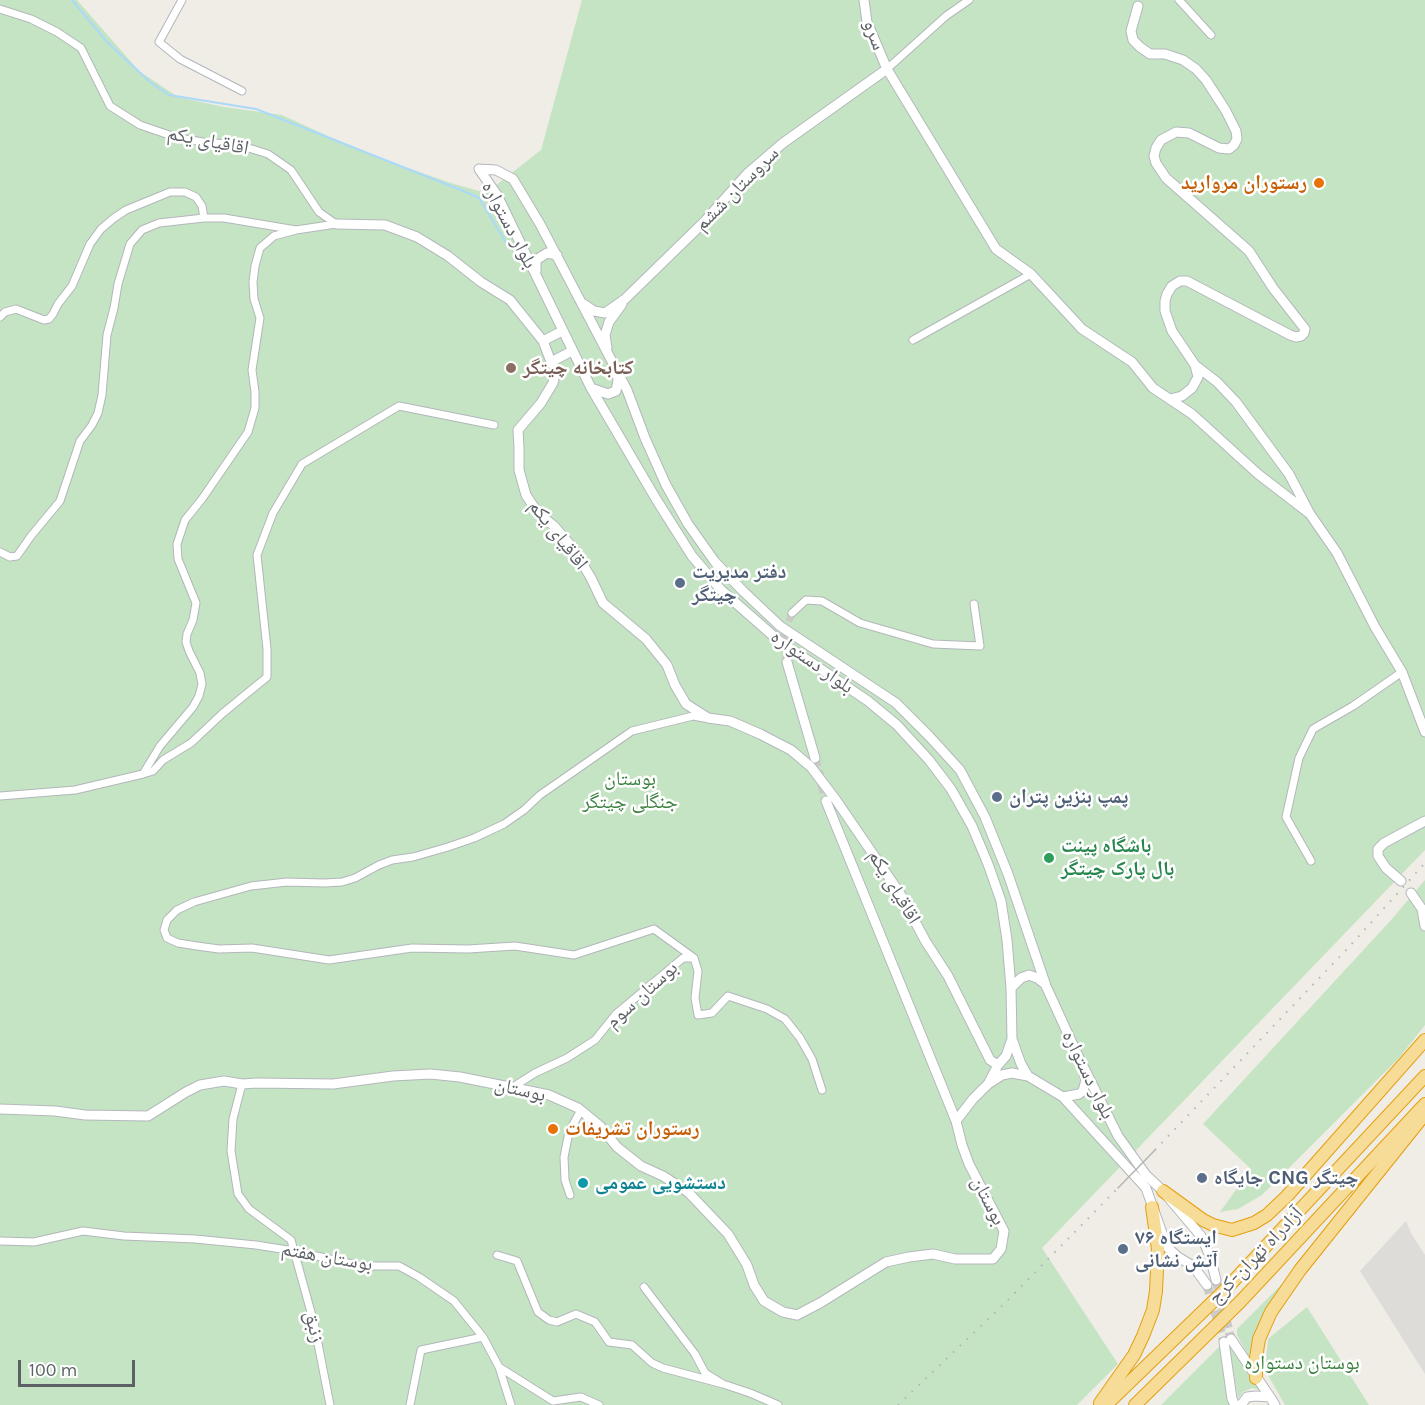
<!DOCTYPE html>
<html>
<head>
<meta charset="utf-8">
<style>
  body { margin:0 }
  #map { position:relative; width:1425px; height:1405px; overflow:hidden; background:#efede6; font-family:Karla,sans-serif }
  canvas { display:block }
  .scale { position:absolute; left:18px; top:1360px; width:117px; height:27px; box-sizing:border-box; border:3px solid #5d6165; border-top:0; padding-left:8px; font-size:18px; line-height:21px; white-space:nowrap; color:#5d6165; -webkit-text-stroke:4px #fff; paint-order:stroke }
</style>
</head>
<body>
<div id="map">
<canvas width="1425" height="1405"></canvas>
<div class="scale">100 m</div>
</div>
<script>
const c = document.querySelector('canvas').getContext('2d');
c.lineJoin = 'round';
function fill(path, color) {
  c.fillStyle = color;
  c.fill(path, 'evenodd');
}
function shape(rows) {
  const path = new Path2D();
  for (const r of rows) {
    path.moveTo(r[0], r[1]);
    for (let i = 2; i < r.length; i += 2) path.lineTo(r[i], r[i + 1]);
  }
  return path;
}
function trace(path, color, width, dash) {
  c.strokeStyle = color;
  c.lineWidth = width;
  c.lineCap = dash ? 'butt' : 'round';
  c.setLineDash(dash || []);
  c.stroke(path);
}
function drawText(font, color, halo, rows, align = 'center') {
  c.font = font + ' Karla,"Noto Naskh Arabic",sans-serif';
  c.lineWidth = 5;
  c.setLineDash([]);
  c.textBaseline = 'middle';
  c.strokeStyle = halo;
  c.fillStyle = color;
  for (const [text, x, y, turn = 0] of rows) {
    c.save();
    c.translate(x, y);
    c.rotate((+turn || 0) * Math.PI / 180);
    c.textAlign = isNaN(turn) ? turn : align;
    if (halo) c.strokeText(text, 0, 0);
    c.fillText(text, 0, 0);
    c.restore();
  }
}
const industrial = shape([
  [1406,1221,1412,1235,1425,1255,1425,1374,1360,1271]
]);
const green = shape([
  [0,0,77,0,139,71,178,97,224,107,282,115,330,137,390,162,454,184,486,193,541,150,582,0,1425,0,1425,850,1042,1248,1118,1364,1077,1405,0,1405],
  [1425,880,1425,1025,1399,1058,1262,1195,1238,1209,1220,1212,1251,1169,1203,1124,1391,920],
  [1288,1278,1262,1316,1257,1332,1252,1363,1237,1335,1237,1329],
  [1307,1307,1369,1405,1285,1405,1265,1370,1268,1339],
  [1221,1345,1229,1405,1161,1405],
  [1229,1346,1260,1390,1252,1388,1243,1392,1238,1399]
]);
const stream = shape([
  [72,0,108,43,150,82,169,95,256,109,461,190,479,198,507,244]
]);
const streetTunnel = shape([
  [787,662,783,636,792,613]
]);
const secondaryTunnel = shape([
  [815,758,826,801],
  [1216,1280,1231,1339],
  [1207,1285,1224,1342]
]);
const street = shape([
  [182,0,159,42,180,59,242,91],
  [1179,0,1211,35],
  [0,9,31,19,57,32,81,48,110,106,140,125,178,138,203,142,239,145,268,154,291,170,319,212,336,224],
  [887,69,946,16,969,0],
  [0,317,5,312,16,309,44,320,49,319,53,314,58,304,72,286,90,244,101,229,114,218,126,210,170,192,185,192,196,197,202,206,204,218,224,218,296,230,336,224],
  [913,340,1031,274],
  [0,552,10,557,17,556,31,536,60,501,80,441,92,425,98,413,102,395,107,335,114,308,118,284,130,244,142,230,159,223,204,218],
  [792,613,806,600,822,601,860,623,933,644,980,646,974,604],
  [143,774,153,771,163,760,191,743,223,713,267,677,267,649,257,555,273,513,302,464,399,406,494,425],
  [0,796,75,790,143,774,160,746,193,707,199,696,202,684,200,673,189,651,186,642,187,634,193,620,196,603,178,559,177,544,185,520,202,499,248,432,255,408,255,392,252,370,260,318,254,299,253,282,255,266,260,248,274,236,296,230],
  [1311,861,1286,817,1299,758,1313,729,1353,706,1402,672],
  [694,958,654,929,574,955,515,946,468,949,412,948,329,960,252,948,219,949,197,946,178,943,167,938,164,930,167,920,177,910,194,902,251,886,287,882,324,883,342,882,355,878,379,865,392,860,413,857,448,847,474,838,504,824,524,810,540,795,632,731,693,716,704,718],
  [242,1084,233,1119,231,1151,238,1194,249,1209,291,1240,314,1323,330,1405],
  [513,1087,535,1073,567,1058,595,1040,616,1014,683,958,694,958,698,971,695,998,698,1015,712,1013,728,996,767,1009,785,1019,800,1038,812,1059,822,1090],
  [570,1195,565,1180,564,1157,569,1132,581,1110],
  [0,1241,34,1242,83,1231,124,1236,195,1239,256,1245,294,1251,361,1266,399,1266,419,1277,454,1301,483,1337,499,1367,553,1401,581,1397,599,1405],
  [497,1255,517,1261,538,1312,549,1320,557,1322,576,1314,595,1322,609,1342,632,1345,652,1363,663,1368,723,1384],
  [644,1287,695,1354,705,1373,723,1384,750,1393,778,1405],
  [499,1367,511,1405],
  [410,1405,421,1350,483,1337]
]);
const secondary = shape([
  [864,0,867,22,887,69,996,249,1031,274,1082,329,1132,362,1153,388,1192,414,1258,474,1310,514,1337,553,1375,627,1402,672,1425,732],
  [1138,6,1131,31,1133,40,1140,47,1150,54,1165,54,1183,60,1196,69,1206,80,1226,111,1236,131,1237,139,1234,145,1229,149,1219,148,1189,133,1176,132,1161,140,1156,148,1154,156,1156,163,1166,178,1249,251,1273,288,1305,329,1304,333,1301,336,1296,337,1290,335,1187,281,1180,281,1172,286,1167,294,1165,301,1165,311,1172,331,1195,365,1217,382,1236,402,1289,474,1310,514],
  [479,169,497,195,591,388,656,499,692,556,721,590,778,640,868,701,897,725,929,760,951,789,972,826,988,864,1001,901,1007,940,1011,988,1012,1039,1021,1064,1028,1076,1063,1097,1146,1188,1167,1247,1178,1257,1193,1266,1207,1285],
  [479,169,496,170,513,179,540,224,627,390,645,438,666,485,688,524,715,562,743,591,780,626,896,703,929,736,960,770,985,817,1008,874,1046,986,1079,1058,1118,1136,1146,1175,1163,1191,1201,1236,1210,1256,1216,1280],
  [336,224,385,225,417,237,448,256,481,282,510,300,543,341,551,362,556,370,553,383,541,403,518,430,519,448,519,470,526,495,538,513,554,526,573,548,591,578,603,603,646,639,667,665,675,685,686,704,708,718,730,721,760,734,791,750,811,767,836,800,899,892,926,942,948,976,990,1060,998,1065],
  [536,271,536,260,547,253,557,255],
  [582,303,594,311,605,313,625,299,704,222,747,174,783,143,887,69],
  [543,341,562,331],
  [607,348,605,335,609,322,622,304],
  [551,362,572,351],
  [591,388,608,394,616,391,618,380,617,373],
  [1170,399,1182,396,1192,388,1198,377,1195,365],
  [787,662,815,758],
  [826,801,956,1121],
  [1401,881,1386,868,1378,856,1378,849,1384,843,1425,821],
  [1411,893,1422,909,1425,926],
  [1011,988,1021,978,1029,975,1037,978,1045,984],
  [1012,1039,1006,1056,998,1065,988,1084,1002,1075,1012,1073,1028,1076],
  [1063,1097,1079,1094,1083,1091,1086,1080,1084,1073],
  [0,1109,55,1111,85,1115,148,1116,186,1092,200,1085,224,1081,242,1084,257,1083,333,1084,393,1076,430,1074,460,1077,549,1095,578,1108,600,1126,617,1147,641,1166,663,1176,688,1192,728,1234,747,1265,754,1285,764,1301,783,1312,797,1315,820,1303,886,1262,909,1257,933,1254,955,1259,993,1259,1001,1249,1004,1231,969,1164,962,1145,956,1121,973,1099,988,1084],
  [1231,1339,1270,1397],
  [1224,1342,1232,1399,1235,1405],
  [1241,1405,1247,1397,1256,1396,1270,1397,1275,1405]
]);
const highway = shape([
  [1163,1191,1203,1220,1213,1225,1232,1230,1254,1223,1267,1215,1287,1196,1425,1040],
  [1256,1378,1256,1358,1259,1339,1271,1312,1300,1270,1425,1114],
  [1100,1403,1134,1355,1143,1336,1153,1310,1156,1291,1158,1249,1152,1207],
  [1106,1405,1225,1290,1425,1076],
  [1135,1405,1240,1302,1425,1104]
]);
const tram = shape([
  [1118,1188,1155,1150]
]);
const rail = shape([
  [1155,1150,1348,948,1425,863],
  [898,1405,1004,1304,1118,1188]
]);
const markers = [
  [1319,183,6,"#e8710a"],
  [511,368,6,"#8d6e63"],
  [680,583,6,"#5c6f8a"],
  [997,797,6,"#5c6f8a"],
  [1049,858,6,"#2e9e5b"],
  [553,1129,6,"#e8710a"],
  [1202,1178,6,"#5c6f8a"],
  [583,1183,6,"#0f9aa8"],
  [1123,1249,6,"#5c6f8a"]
];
const streetNames = [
  ["سرو",874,35,70],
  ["اقاقیای یکم",208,141,11],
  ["سروستان ششم",737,189,-45],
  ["بلوار دستواره",509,225,62],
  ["اقاقیای یکم",558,535,52],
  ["بلوار دستواره",812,662,35],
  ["اقاقیای یکم",894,887,59],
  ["بوستان سوم",642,995,-42],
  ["بلوار دستواره",1088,1075,64],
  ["بوستان",520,1090,13],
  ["بوستان",988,1201,63],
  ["آزادراه تهران-کرج",1256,1256,-46],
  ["بوستان هفتم",327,1257,10],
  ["زنبق",314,1327,77]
];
const foodNames = [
  ["رستوران مروارید",1307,183],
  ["رستوران تشریفات",565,1129,"left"]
];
const educationNames = [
  ["کتابخانه چیتگر",523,368]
];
const serviceNames = [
  ["دفتر مدیریت",692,572],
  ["چیتگر",692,595],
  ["پمپ بنزین پتران",1009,797],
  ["جایگاه CNG چیتگر",1214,1178],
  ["ایستگاه ۷۶",1135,1238],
  ["آتش نشانی",1135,1261]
];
const parkNames = [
  ["بوستان",630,779],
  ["جنگلی چیتگر",630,802],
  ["بوستان دستواره",1302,1363]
];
const leisureNames = [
  ["باشگاه پینت",1061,846],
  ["بال پارک چیتگر",1061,869]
];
const cultureNames = [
  ["دستشویی عمومی",595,1183]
];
fill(industrial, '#dedcd8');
fill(green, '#c5e4c4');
trace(stream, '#abd9f9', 2);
trace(streetTunnel, '#cacac6', 7, [7, 3.5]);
trace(secondaryTunnel, '#cacac6', 9, [9, 4.5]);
trace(street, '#b3b6ba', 9);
trace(secondary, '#b4b8bc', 11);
trace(highway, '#e59f0f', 14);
trace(street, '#fff', 7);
trace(secondary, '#fff', 9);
trace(highway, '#f6dc96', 12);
trace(tram, '#b4b5b5', 1.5);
trace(rail, '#b4b5b5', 2, [1.5, 8]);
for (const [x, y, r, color] of markers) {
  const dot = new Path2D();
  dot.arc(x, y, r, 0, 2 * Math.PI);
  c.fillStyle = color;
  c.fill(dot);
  trace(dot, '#fff', 2);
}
drawText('20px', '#5d6165', '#fff', streetNames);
drawText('bold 20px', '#c56008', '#fff', foodNames, 'right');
drawText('bold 20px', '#785e54', '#fff', educationNames, 'left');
drawText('bold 20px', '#4e5e75', '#fff', serviceNames, 'left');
drawText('20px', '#3a803c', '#fff', parkNames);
drawText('bold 20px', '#27864d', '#fff', leisureNames, 'left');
drawText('bold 20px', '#0d838f', '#fff', cultureNames, 'left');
</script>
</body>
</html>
